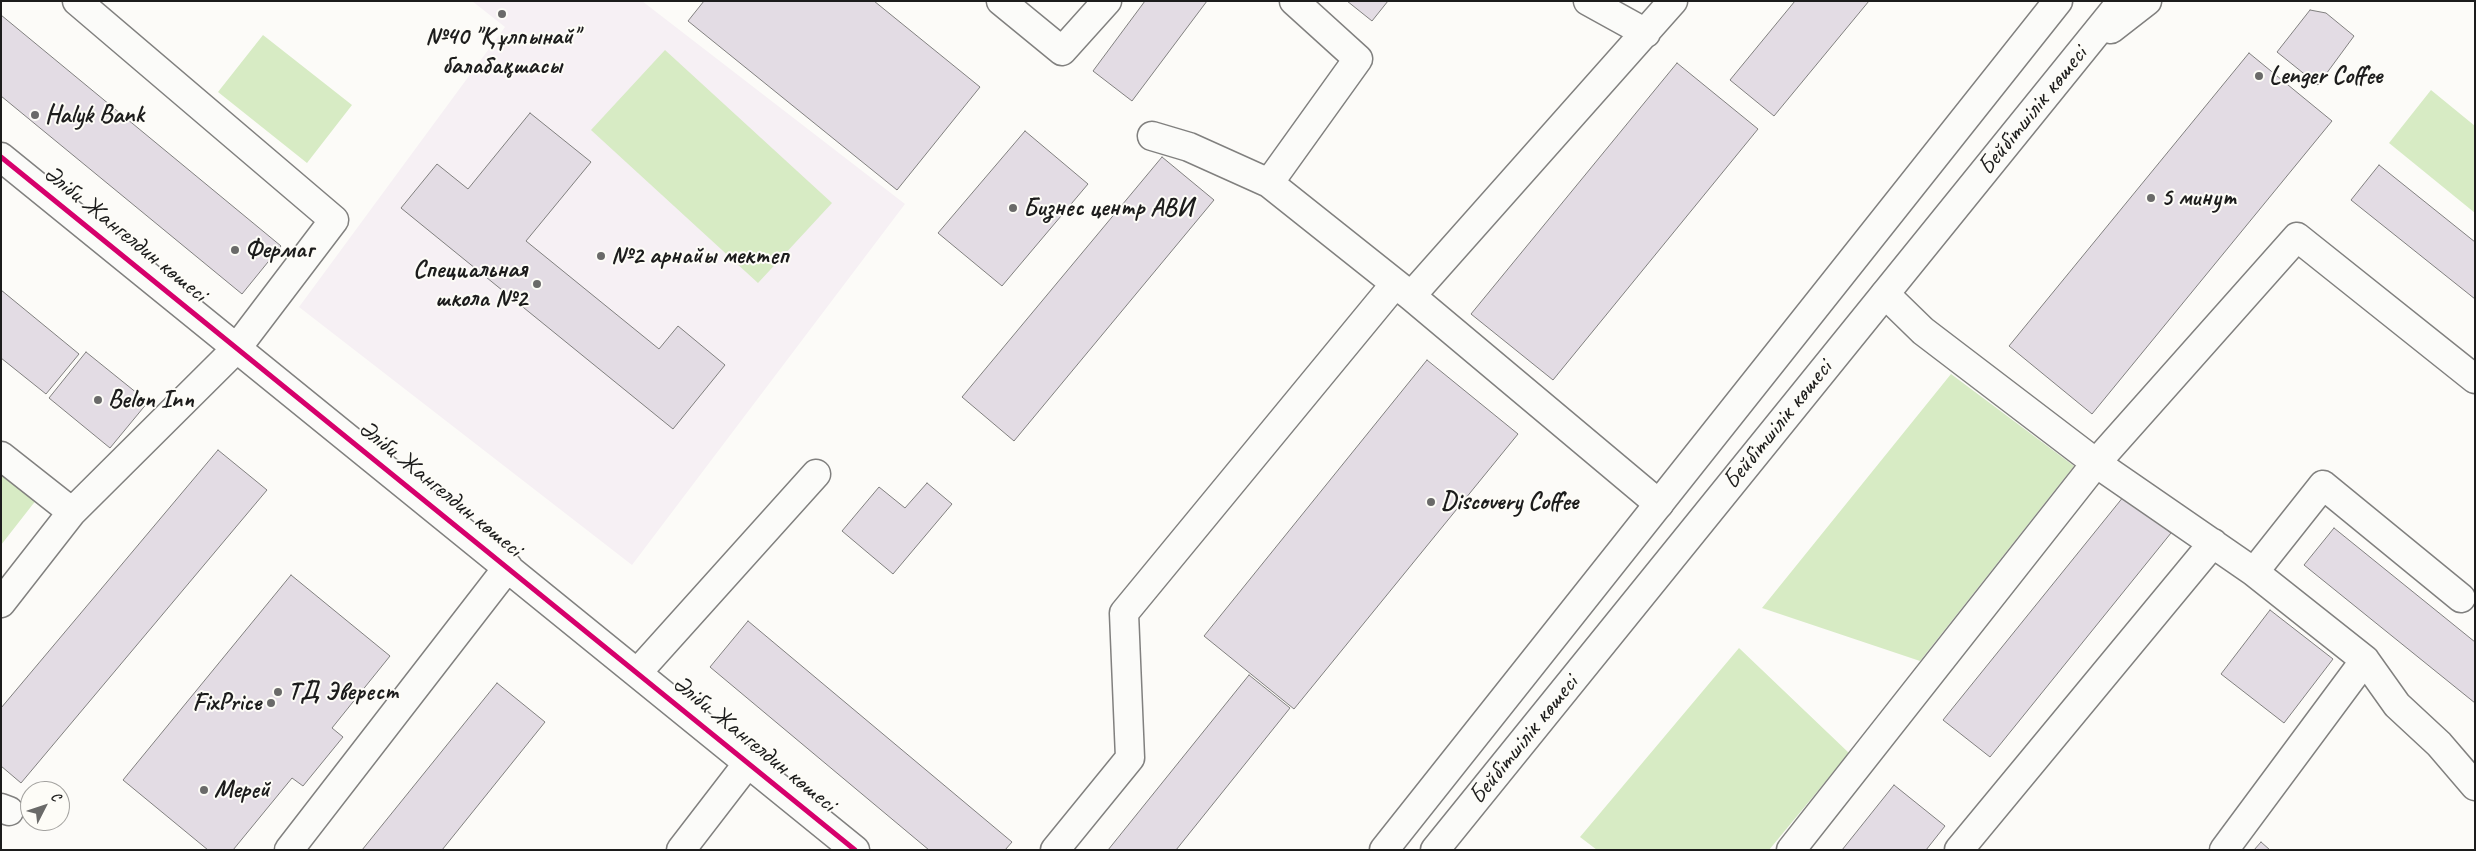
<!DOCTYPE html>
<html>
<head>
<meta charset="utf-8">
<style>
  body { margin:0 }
  #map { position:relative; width:2476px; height:851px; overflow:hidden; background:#fcfbf8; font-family:Caveat,sans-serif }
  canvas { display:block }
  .frame { position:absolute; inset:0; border:2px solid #1c1c1c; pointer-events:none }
  .north { position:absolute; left:20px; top:781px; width:50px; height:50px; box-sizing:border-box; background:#fdfcf7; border:1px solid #a3a29f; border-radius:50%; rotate:49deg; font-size:14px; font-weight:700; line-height:20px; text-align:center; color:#1c1c1c }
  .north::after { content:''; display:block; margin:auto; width:18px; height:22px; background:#6a6a69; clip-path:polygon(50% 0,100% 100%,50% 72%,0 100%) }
</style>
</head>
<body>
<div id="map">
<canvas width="2476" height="851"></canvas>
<div class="frame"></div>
<div class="north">С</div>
</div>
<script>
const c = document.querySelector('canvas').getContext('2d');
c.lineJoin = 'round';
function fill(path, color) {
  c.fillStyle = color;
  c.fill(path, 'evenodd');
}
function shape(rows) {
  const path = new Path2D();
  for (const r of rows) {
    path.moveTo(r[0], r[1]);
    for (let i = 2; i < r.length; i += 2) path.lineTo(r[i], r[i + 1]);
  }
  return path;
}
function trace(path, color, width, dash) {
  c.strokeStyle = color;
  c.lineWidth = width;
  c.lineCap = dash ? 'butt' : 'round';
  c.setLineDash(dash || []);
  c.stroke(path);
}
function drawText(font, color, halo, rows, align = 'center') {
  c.font = font + ' Caveat,sans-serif';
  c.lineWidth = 4;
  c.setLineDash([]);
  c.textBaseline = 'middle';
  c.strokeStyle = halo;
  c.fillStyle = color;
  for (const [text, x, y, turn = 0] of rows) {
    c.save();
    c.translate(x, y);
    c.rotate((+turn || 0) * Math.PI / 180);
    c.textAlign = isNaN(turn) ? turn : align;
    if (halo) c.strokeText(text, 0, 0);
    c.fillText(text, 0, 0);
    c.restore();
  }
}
const built = shape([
  [472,1,642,1,905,204,632,565,299,307,505,27]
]);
const green = shape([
  [263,35,352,105,307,163,218,92],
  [665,50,832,203,758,283,591,130],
  [2431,90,2475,126,2475,213,2389,143],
  [1951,374,2074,466,1920,661,1762,608],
  [1,457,44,490,1,545],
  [1739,648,1849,753,1769,850,1597,850,1580,837]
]);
const building = shape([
  [704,1,874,1,980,87,897,190,688,21,704,1],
  [1145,1,1207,1,1132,101,1093,71,1145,1],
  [1347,1,1388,1,1372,21,1347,1],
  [1795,1,1869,1,1774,116,1730,80,1795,1],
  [2310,10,2326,13,2354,36,2318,85,2277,52,2310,10],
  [1,15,281,246,242,294,1,96,1,15],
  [2249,53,2332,121,2092,414,2009,346,2249,53],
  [1677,63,1758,129,1553,380,1471,314,1677,63],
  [530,113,591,162,526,241,659,349,678,326,725,365,673,429,401,208,437,164,468,189,530,113],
  [1025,131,1088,184,1002,286,938,233,1025,131],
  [1162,157,1214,200,1014,441,962,397,1162,157],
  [2379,165,2475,242,2475,299,2351,200,2379,165],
  [1,290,79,354,46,394,1,358,1,290],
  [86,352,148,402,110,448,49,398,86,352],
  [1427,360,1518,434,1294,709,1204,636,1427,360],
  [218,450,267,490,21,783,1,766,1,708,218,450],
  [927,483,952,504,893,574,842,531,879,487,905,508,927,483],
  [2124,496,2171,533,1990,757,1943,720,2124,496],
  [2334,528,2475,642,2475,703,2304,565,2334,528],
  [291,575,390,656,332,728,343,737,303,786,292,778,233,850,208,850,123,780,291,575],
  [2270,610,2333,659,2284,723,2221,674,2270,610],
  [748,621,1012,842,1005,850,929,850,710,667,748,621],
  [1249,675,1290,708,1176,850,1108,850,1249,675],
  [497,683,545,722,442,850,362,850,497,683],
  [1894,785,1945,826,1926,850,1842,850,1894,785],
  [2261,842,2270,850,2254,850,2261,842]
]);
const minor = shape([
  [1001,1,1062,51,1107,1],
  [1588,1,1646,33],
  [1152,136,1189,147,1269,183,1411,296,1659,504],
  [1,157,855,850],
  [1269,183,1358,59,1294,1],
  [1885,294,1923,331,2096,463,2254,572,2365,660,2397,705,2439,744,2475,786],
  [1411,296,1673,1],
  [1,456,72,512],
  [2254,572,2323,485,2461,598],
  [1,603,72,512,236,349,334,220,77,1],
  [637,673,816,474],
  [1,808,9,811],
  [289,850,508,567],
  [681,850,748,763],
  [1055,850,1130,758,1124,613,1395,284],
  [1791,850,2096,463,2297,237,2475,379],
  [1959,850,2213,543],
  [2224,850,2365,660]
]);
const major = shape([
  [2111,29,2147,1],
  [1384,850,2058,1],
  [1435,850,2122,1]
]);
const cycleway = shape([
  [1,157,855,850]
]);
const markers = [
  [502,14,5,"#6a6a69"],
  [2259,76,5,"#6a6a69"],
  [35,115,5,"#6a6a69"],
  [2151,198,5,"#6a6a69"],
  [1013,208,5,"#6a6a69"],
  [235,250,5,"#6a6a69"],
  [601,256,5,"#6a6a69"],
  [537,284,5,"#6a6a69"],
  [98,400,5,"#6a6a69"],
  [1431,502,5,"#6a6a69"],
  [278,692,5,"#6a6a69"],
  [271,703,5,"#6a6a69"],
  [204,790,5,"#6a6a69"]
];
const poiNames = [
  ["№40 \"Құлпынай\"",502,37,"center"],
  ["балабақшасы",502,66,"center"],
  ["Lenger Coffee",2269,76],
  ["Halyk Bank",45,115],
  ["5 минут",2161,198],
  ["Бизнес центр АВИ",1023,208],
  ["Фермаг",245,250],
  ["№2 арнайы мектеп",611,256],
  ["Специальная",527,270,"right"],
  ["школа №2",527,299,"right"],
  ["Belon Inn",108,400],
  ["Discovery Coffee",1441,502],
  ["ТД Эверест",288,692],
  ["FixPrice",261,703,"right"],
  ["Мерей",214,790]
];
const streetNames = [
  ["Бейбітшілік көшесі",2033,111,-51],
  ["Әліби Жангелдин көшесі",125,234,39],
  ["Бейбітшілік көшесі",1778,425,-51],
  ["Әліби Жангелдин көшесі",440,489,39],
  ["Бейбітшілік көшесі",1524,740,-51],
  ["Әліби Жангелдин көшесі",754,744,39]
];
fill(built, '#f6f0f4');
fill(green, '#d7ebc4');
fill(building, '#e3dce4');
trace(building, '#81807f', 1);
trace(minor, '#81807f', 31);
trace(major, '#81807f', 31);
trace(minor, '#fbfbf9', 28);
trace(major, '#fbfbf9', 28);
trace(cycleway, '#d6006c', 5);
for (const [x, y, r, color] of markers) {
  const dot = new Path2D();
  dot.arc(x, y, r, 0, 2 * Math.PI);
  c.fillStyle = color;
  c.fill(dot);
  trace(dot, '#fdfcf7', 2);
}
drawText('bold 25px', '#1c1c1c', '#fdfcf7', poiNames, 'left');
drawText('25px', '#1c1c1c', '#fdfcf7', streetNames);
</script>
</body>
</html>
